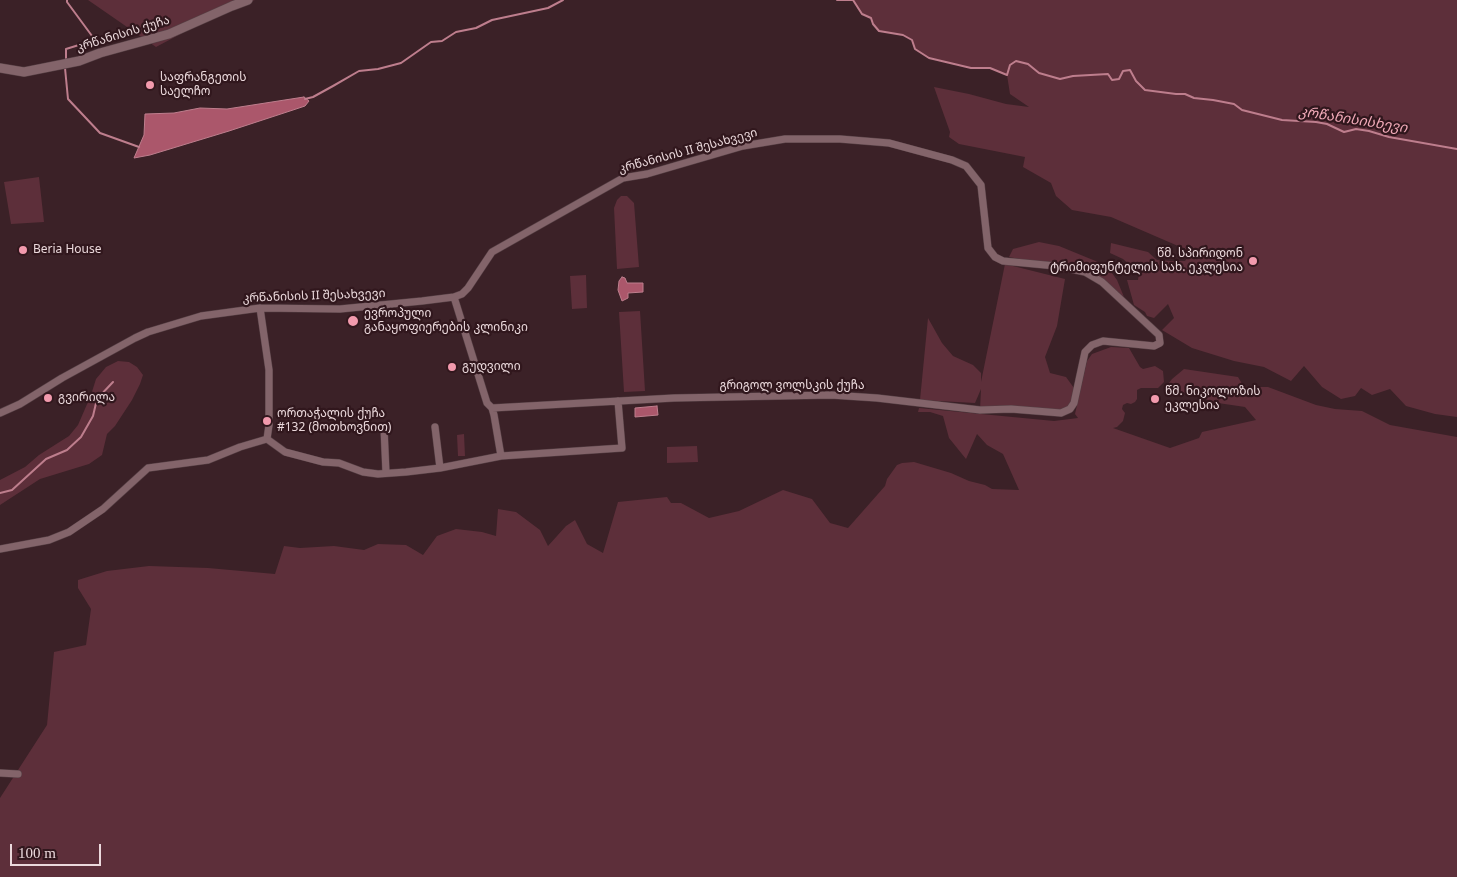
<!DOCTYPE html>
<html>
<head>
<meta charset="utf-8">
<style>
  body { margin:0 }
  #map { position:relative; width:1457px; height:877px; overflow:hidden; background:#3b2127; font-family:Georgia,serif }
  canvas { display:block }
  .scale { position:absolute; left:10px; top:844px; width:91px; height:22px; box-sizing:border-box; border:2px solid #ebd9dc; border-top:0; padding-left:6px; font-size:15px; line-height:18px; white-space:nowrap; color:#ebd9dc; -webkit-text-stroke:4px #31171d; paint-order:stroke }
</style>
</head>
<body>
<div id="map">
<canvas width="1457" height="877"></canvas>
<div class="scale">100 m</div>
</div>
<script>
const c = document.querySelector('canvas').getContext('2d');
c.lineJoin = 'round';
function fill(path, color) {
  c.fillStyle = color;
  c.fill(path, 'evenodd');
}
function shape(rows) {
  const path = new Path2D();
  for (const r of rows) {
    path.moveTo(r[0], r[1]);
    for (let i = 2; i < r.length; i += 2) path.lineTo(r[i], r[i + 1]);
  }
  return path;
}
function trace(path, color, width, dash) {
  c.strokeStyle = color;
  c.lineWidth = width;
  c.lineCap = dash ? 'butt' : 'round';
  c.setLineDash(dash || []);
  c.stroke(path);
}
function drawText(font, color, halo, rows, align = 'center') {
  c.font = font + ' Georgia,"Noto Sans Georgian",serif';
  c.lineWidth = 4.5;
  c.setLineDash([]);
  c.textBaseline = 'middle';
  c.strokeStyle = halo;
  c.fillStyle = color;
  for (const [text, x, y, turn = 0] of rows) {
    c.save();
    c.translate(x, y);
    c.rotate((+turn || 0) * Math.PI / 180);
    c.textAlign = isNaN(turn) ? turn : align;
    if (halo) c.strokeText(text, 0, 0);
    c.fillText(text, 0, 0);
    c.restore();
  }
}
const green = shape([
  [88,0,255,0,224,11,156,47],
  [853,0,1457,0,1457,417,1435,414,1406,406,1390,389,1372,395,1361,388,1355,396,1341,399,1322,387,1304,366,1291,381,1264,367,1234,361,1192,348,1162,330,1174,318,1168,304,1154,318,1147,316,1145,312,1134,305,1127,280,1138,280,1139,273,1123,259,1110,253,1111,243,1148,252,1157,260,1171,261,1185,261,1192,252,1111,217,1072,210,1056,196,1051,183,1023,167,1025,157,959,144,949,137,950,132,934,87,969,94,1006,104,1029,107,1010,94,1007,75,990,68,971,68,929,58,915,49,912,40,903,35,879,31,873,24,871,18,862,14],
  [39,177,44,222,11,224,4,182],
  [621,196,627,196,634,203,639,267,617,269,614,208,617,200],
  [1039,242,1059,246,1098,262,1109,269,1117,280,1124,297,1096,274,1009,257,1013,249],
  [1005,264,1065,279,1057,326,1045,357,1050,373,1066,377,1074,388,1070,409,1041,412,980,410,981,389,975,403,920,400,928,318,942,343,953,356,973,365,981,373,981,382],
  [586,275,587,308,572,309,570,276],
  [640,311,645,391,624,392,619,312],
  [1111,347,1129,348,1140,367,1143,369,1155,366,1163,371,1164,382,1158,388,1141,388,1137,390,1137,399,1135,402,1131,404,1127,403,1123,405,1122,409,1125,413,1123,421,1117,427,1113,428,1170,448,1199,438,1202,432,1256,420,1245,407,1218,403,1166,387,1172,379,1184,369,1238,377,1244,387,1268,387,1316,405,1335,409,1362,411,1390,425,1457,437,1457,877,0,877,0,798,47,725,54,652,86,645,91,609,78,588,78,580,107,571,149,566,208,568,275,574,284,546,300,548,334,546,364,550,378,544,406,545,423,555,437,536,456,529,482,532,496,536,498,509,516,512,540,530,548,546,566,526,575,520,587,544,603,553,618,502,667,497,671,503,681,503,709,518,739,511,783,490,812,499,830,523,848,528,885,486,887,479,897,465,902,463,914,462,951,473,969,481,985,485,992,489,1019,490,1003,454,987,445,977,434,966,459,949,438,943,416,930,412,918,412,919,408,1054,421,1078,418,1075,414,1087,361,1092,354],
  [118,361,129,362,137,367,143,375,140,384,132,400,115,426,107,434,102,455,89,464,40,479,0,505,0,480,25,467,39,455,69,436,78,425,91,395,96,379,106,367],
  [464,434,465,456,458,456,457,435],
  [697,446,698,462,667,463,667,447]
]);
const water = shape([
  [304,97,309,101,305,106,293,110,229,131,150,155,134,158,144,135,145,114,174,113,200,108,227,109,304,97],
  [622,277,625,278,627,283,643,283,643,292,628,293,628,298,622,301,618,290,619,281,622,277],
  [657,406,658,415,635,417,635,408,657,406]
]);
const stream = shape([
  [837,0,852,0],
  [853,0,862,14,871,18,873,24,879,31,903,35,912,40,915,49,929,58,971,68,990,68,1007,75,1010,65,1016,61,1028,64,1039,73,1060,79,1073,76,1108,74,1112,80,1119,79,1123,71,1130,70,1136,81,1145,90,1176,94,1185,94,1194,98,1213,100,1234,104,1242,110,1282,120,1316,122,1327,124,1344,132,1356,129,1369,131,1389,137,1457,149],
  [66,60,66,49,95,40,67,2,67,0],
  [65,68,68,99,100,133,139,147],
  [305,99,313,97,333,86,359,71,378,69,401,63,431,42,442,41,456,32,476,28,492,20,548,8,563,0],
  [0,493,12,490,46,459,67,450,81,437,93,416,97,399,113,382]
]);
const minor = shape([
  [454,297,487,403,492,408,494,415,501,456],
  [260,308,269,370,269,425,267,439],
  [0,413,20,404,62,378,135,338,148,332,201,316,260,308,340,309,422,301,454,297,462,294,468,288,492,252,623,178,647,174,743,146,785,139,840,139,889,143,952,160,966,166,981,185,988,248,995,257,1003,261,1056,266,1085,272,1102,282,1159,335,1160,343,1154,346,1103,341,1092,345,1085,352,1074,403,1070,409,1061,413,1011,409,980,410,877,398,831,395,674,398,492,408],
  [435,427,440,468],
  [384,428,386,473],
  [267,439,285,452,323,462,339,463,363,472,378,474,406,472,440,468,501,456,622,448,618,401],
  [0,549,49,540,69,532,103,509,148,468,208,460,240,447,267,439],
  [0,773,18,774]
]);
const tertiary = shape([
  [0,68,24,72,79,61,100,53,169,34,232,6,248,0]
]);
const markers = [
  [150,85,5,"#f29aad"],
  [23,250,5,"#f29aad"],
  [1253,261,5,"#f29aad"],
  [353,321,6,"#f29aad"],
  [452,367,5,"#f29aad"],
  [48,398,5,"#f29aad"],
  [1155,399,5,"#f29aad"],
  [267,421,5,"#f29aad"]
];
const streetNames = [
  ["კრწანისის ქუჩა",123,34,-17],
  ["კრწანისის II შესახვევი",688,151,-15],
  ["კრწანისის II შესახვევი",314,296,-2],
  ["გრიგოლ ვოლსკის ქუჩა",792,386]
];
const poiNames = [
  ["საფრანგეთის",160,78],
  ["საელჩო",160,92],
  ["Beria House",33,250],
  ["წმ. სპირიდონ",1243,254,"right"],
  ["ტრიმიფუნტელის სახ. ეკლესია",1243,268,"right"],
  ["ევროპული",364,314],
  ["განაყოფიერების კლინიკი",364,328],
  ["გუდვილი",462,367],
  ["წმ. ნიკოლოზის",1165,392],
  ["ეკლესია",1165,406],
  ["გვირილა",58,398],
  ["ორთაჭალის ქუჩა",277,414],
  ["#132 (მოთხოვნით)",277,428]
];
const waterNames = [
  ["კრწანისისხევი",1353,120,9]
];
fill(green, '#5d2f3a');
fill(water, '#ab576b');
trace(water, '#be7e8d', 1);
trace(stream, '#be7e8d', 2);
trace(minor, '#564045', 8);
trace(tertiary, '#564045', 10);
trace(minor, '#83646a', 7);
trace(tertiary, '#83646a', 9);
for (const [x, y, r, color] of markers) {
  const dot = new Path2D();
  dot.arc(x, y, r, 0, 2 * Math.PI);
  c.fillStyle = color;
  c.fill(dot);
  trace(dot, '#31171d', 2);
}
drawText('12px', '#ebd9dc', '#31171d', streetNames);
drawText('12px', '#ebd9dc', '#31171d', poiNames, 'left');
drawText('italic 14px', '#f1aab8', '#31171d', waterNames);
</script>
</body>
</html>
